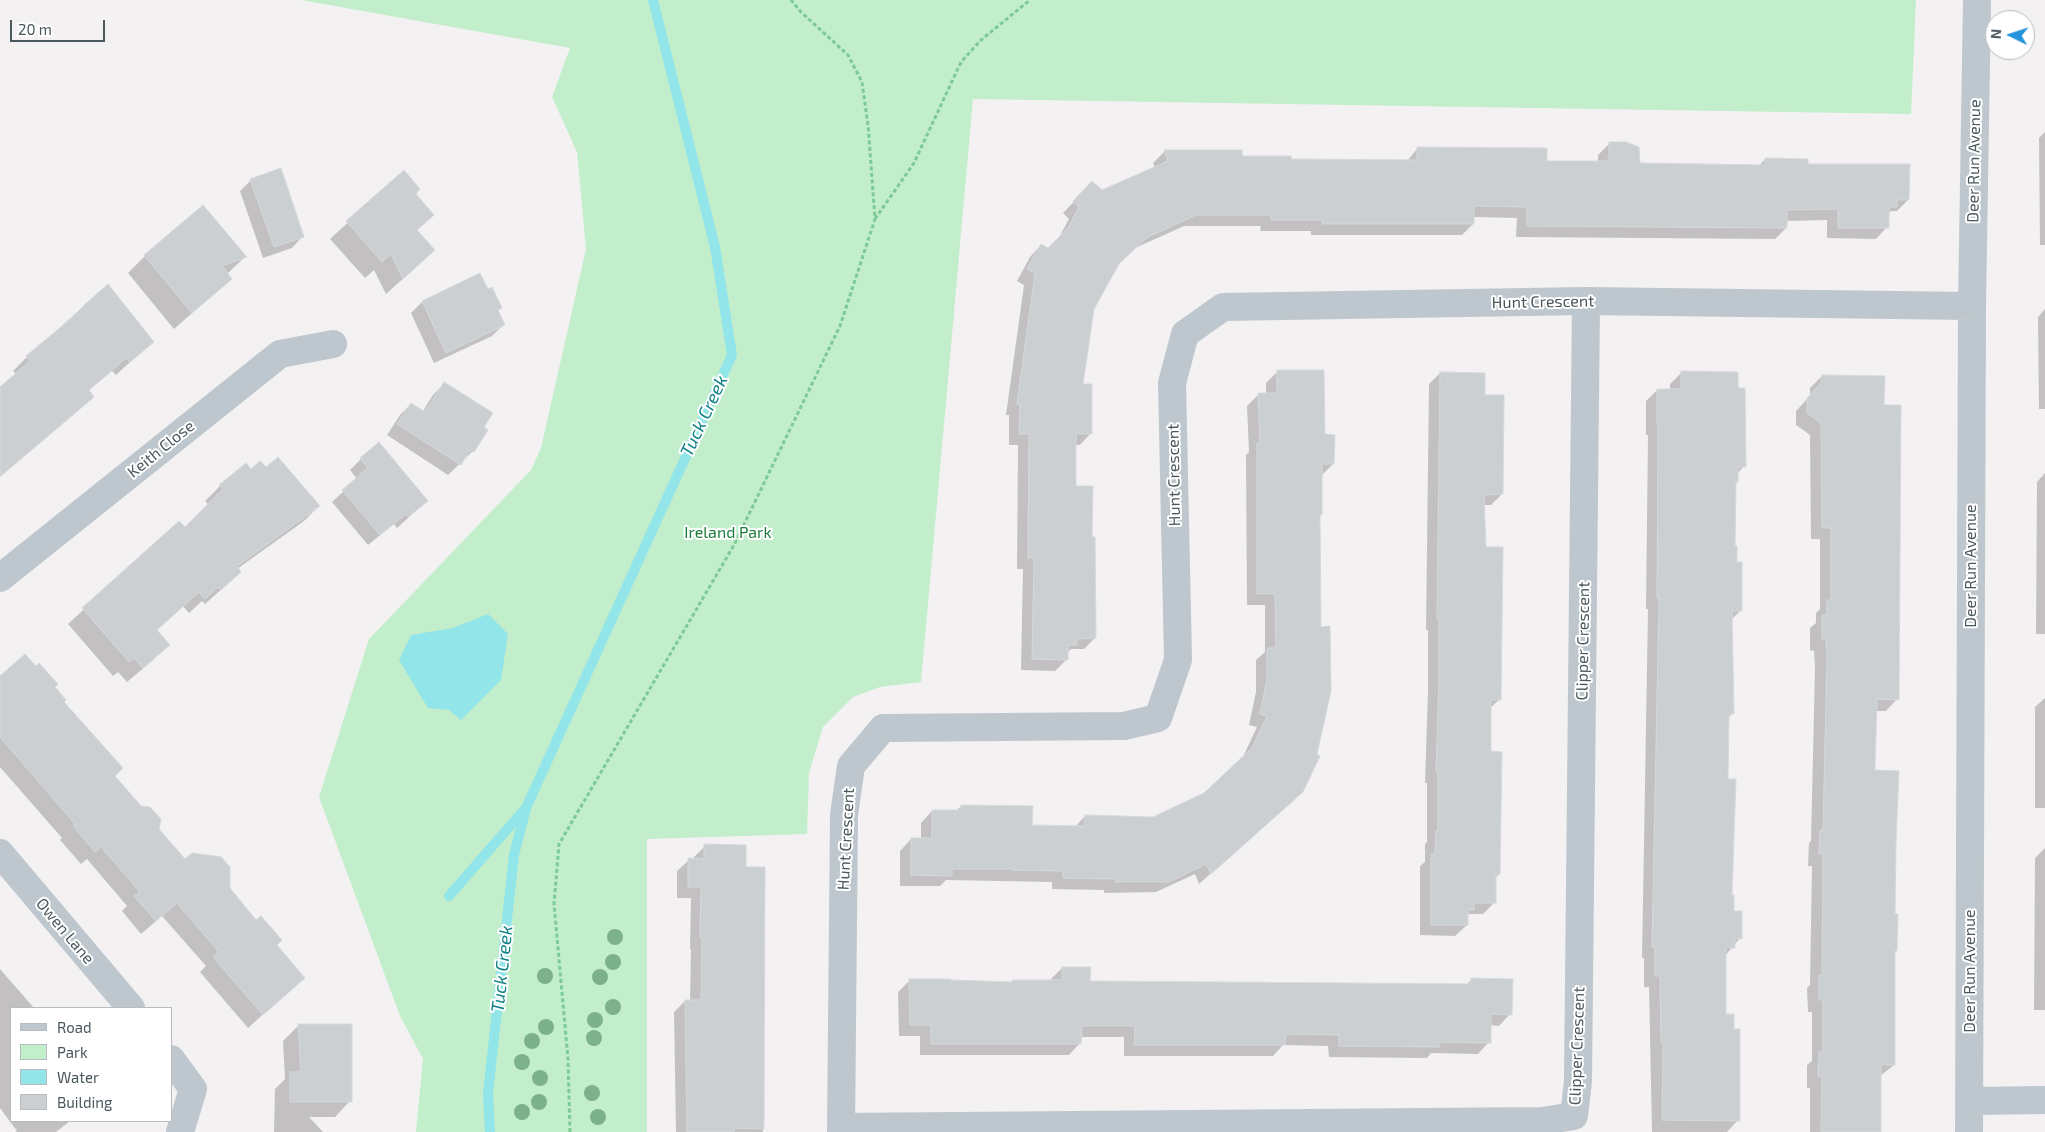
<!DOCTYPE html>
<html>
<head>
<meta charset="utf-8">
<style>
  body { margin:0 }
  #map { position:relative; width:2045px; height:1132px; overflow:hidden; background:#f3f1f1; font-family:"Exo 2",sans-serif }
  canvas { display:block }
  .legend { position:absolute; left:10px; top:1007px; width:162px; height:115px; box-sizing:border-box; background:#fff; border:1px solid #b7bcbe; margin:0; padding:6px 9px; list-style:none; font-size:15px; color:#4a575d }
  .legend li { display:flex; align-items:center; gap:10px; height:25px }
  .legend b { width:25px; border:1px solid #b7bcbe }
  .north { position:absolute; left:1985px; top:10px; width:50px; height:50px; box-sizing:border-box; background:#fff; border:1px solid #b7bcbe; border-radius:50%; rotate:274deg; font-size:14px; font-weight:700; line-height:20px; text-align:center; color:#4a575d }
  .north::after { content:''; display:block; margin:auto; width:18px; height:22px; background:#2393db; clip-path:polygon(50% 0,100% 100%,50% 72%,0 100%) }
  .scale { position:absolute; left:10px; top:20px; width:95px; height:22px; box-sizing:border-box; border:2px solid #4a575d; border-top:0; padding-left:6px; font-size:15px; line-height:18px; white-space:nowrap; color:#4a575d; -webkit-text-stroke:4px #fff; paint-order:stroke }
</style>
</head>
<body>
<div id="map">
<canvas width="2045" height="1132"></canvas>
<ul class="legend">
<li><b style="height:6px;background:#bdc7cd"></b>Road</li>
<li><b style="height:14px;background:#c3eecc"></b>Park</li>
<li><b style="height:14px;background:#92e5e8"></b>Water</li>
<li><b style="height:14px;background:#cbcfd2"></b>Building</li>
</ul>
<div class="north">N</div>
<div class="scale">20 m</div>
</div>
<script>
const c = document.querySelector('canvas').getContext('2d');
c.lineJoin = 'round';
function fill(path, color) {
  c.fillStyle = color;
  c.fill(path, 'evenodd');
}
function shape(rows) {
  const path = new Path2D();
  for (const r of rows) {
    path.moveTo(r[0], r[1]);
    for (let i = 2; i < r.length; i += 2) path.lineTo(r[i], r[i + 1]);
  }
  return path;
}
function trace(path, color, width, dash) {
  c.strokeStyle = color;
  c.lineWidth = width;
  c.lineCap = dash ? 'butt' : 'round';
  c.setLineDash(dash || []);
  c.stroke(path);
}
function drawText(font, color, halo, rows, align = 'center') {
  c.font = font + ' "Exo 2",sans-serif';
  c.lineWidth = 4;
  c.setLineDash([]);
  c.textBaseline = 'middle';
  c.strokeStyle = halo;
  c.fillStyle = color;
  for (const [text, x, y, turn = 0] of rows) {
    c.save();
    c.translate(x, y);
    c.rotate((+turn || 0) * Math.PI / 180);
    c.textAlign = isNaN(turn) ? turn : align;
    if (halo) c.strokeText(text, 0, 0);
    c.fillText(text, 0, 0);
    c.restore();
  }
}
const green = shape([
  [301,0,1916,0,1911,114,973,99,921,682,880,687,853,697,823,727,809,773,807,834,647,839,647,1132,416,1132,423,1059,400,1016,319,797,369,639,531,470,541,448,586,249,577,152,552,97,570,48]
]);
const water = shape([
  [488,614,508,634,501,680,461,720,449,710,428,708,399,660,411,635,453,628]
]);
const shadow = shape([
  [2045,132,2045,245,2040,245,2039,138],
  [1610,143,1638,164,1759,166,1765,159,1807,165,1908,200,1897,211,1891,211,1888,214,1887,227,1876,239,1827,238,1827,220,1786,221,1786,228,1775,239,1516,237,1517,218,1473,217,1473,224,1462,235,1311,235,1311,231,1260,231,1261,226,1184,226,1133,249,1118,264,1093,309,1081,385,1091,433,1080,445,1075,445,1075,487,1091,539,1095,638,1084,649,1071,649,1067,653,1067,659,1055,671,1021,670,1023,569,1017,569,1018,445,1009,445,1009,415,1006,415,1024,285,1017,281,1030,257,1041,245,1048,249,1057,241,1069,219,1063,213,1092,183,1101,192,1155,168,1153,163,1164,152,1241,152,1241,158,1290,161,1406,162,1418,148,1546,163,1598,162,1598,155],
  [403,172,414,194,433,215,416,231,416,267,386,294,374,270,365,278,330,239],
  [251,180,303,236,292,248,263,258,240,191],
  [203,207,245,257,227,274,231,279,174,329,128,273,145,256],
  [480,275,487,290,501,308,497,312,503,325,492,336,434,363,411,313,422,302],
  [84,306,152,342,116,375,112,371,88,391,93,397,79,410,0,477,0,388,16,374,13,371,27,357],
  [2045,309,2045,409,2039,409,2038,317],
  [1277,372,1323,436,1333,464,1322,475,1321,515,1319,516,1290,803,1199,884,1195,874,1156,892,1104,893,1104,890,1052,889,1052,882,946,880,940,886,900,886,900,851,911,839,921,839,921,823,932,811,956,811,961,806,1031,826,1075,827,1085,816,1153,818,1204,794,1242,759,1257,727,1249,725,1256,692,1256,660,1265,652,1265,605,1247,605,1246,455,1249,452,1247,406,1259,394,1266,394,1266,383],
  [1682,372,1737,389,1744,466,1737,474,1737,482,1734,484,1734,548,1741,610,1731,620,1732,714,1728,718,1727,780,1731,897,1733,912,1740,938,1725,956,1725,1015,1738,1120,1727,1132,1652,1132,1649,987,1644,987,1644,958,1642,958,1648,609,1646,609,1648,435,1646,435,1646,401,1657,390,1670,390,1670,384],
  [1440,373,1484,396,1502,494,1491,505,1483,505,1484,548,1500,699,1489,709,1490,752,1499,874,1495,878,1494,903,1483,914,1468,914,1467,925,1455,936,1420,935,1420,866,1425,862,1425,844,1427,842,1427,783,1425,783,1428,690,1428,630,1426,630,1429,384],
  [1822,376,1883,406,1897,699,1886,711,1875,711,1873,771,1895,842,1894,1065,1880,1076,1879,1132,1810,1132,1810,1088,1807,1088,1807,1065,1812,1061,1812,1012,1808,1012,1807,988,1810,985,1812,866,1808,866,1809,843,1811,841,1815,668,1814,651,1810,650,1810,628,1816,623,1816,613,1820,609,1820,539,1811,539,1810,435,1796,425,1796,411,1810,396,1810,388],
  [444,384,483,427,473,451,448,475,387,435,400,415,411,404,423,411,433,395],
  [361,459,427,501,397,528,394,524,368,545,332,502,357,479,350,470],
  [266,469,319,506,304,521,237,569,224,587,205,604,202,601,189,613,183,606,156,630,153,660,127,682,118,672,113,676,68,624,179,523,185,529,209,505,205,501,220,486,251,471],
  [2045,473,2045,634,2036,634,2037,482],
  [0,678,53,687,114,776,158,829,185,861,229,888,303,978,248,1028,200,972,206,966,162,916,141,934,122,911,127,906,87,859,81,864,60,840,62,838,0,767],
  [2045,698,2045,808,2035,808,2035,707],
  [705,846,745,868,764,868,763,1132,676,1132,674,1012,685,1001,690,1001,691,949,690,949,691,898,677,898,677,871,689,860,693,860,694,857],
  [2045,848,2045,1010,2034,1010,2035,858],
  [1062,968,1089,982,1466,985,1472,979,1510,1014,1499,1026,1490,1025,1489,1042,1478,1054,1431,1053,1427,1058,1329,1057,1328,1046,1283,1045,1273,1056,1124,1056,1124,1037,1080,1037,1080,1043,1069,1055,920,1055,920,1036,899,1036,898,992,910,980,1010,984,1013,981,1051,982,1051,979],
  [0,969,34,1008,11,1008,11,1121,70,1121,56,1132,15,1132,17,1131,0,1108],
  [299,1025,350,1101,335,1117,309,1117,323,1132,274,1132,275,1089,285,1079,283,1041]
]);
const stream = shape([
  [449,896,524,810],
  [490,1132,488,1093,514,855,526,808,732,355,715,247,653,0]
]);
const building = shape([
  [1609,142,1626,142,1639,147,1640,163,1765,165,1765,158,1808,159,1808,164,1910,164,1909,200,1897,200,1897,207,1889,207,1889,228,1838,228,1838,209,1787,210,1787,228,1527,226,1527,207,1474,206,1474,224,1322,224,1322,220,1271,220,1271,215,1196,215,1146,238,1119,264,1094,309,1083,384,1092,384,1092,434,1076,434,1076,486,1093,486,1092,537,1095,537,1096,638,1077,639,1077,645,1068,645,1068,660,1032,659,1034,558,1028,558,1029,434,1019,434,1020,404,1017,404,1035,273,1027,269,1041,244,1048,248,1068,228,1079,207,1073,201,1092,181,1102,190,1168,161,1164,150,1242,150,1242,156,1291,156,1291,159,1417,160,1417,147,1547,148,1547,161,1609,161,1609,142],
  [281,168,304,237,274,247,250,179,281,168],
  [404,170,420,189,416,194,434,215,417,230,435,250,403,279,391,254,382,262,346,221,404,170],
  [203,205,247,257,222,266,232,279,192,313,144,255,203,205],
  [480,273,488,289,492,287,502,308,498,310,505,325,446,353,422,301,480,273],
  [108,284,154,342,130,362,126,358,89,390,94,397,0,476,0,387,30,361,26,356,84,308,83,306,108,284],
  [1277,370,1324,370,1325,434,1335,435,1334,464,1322,464,1322,515,1320,515,1321,627,1330,626,1331,691,1317,754,1320,756,1303,792,1211,874,1206,864,1169,882,1115,882,1115,879,1063,878,1063,871,1012,870,1012,869,952,869,952,876,911,875,911,838,932,838,932,810,961,810,961,805,1033,806,1032,825,1084,826,1085,815,1153,817,1204,793,1252,748,1267,716,1260,714,1267,679,1267,648,1276,648,1275,594,1257,594,1257,443,1260,443,1258,393,1277,393,1277,370],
  [1681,371,1738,372,1738,388,1745,388,1746,467,1738,467,1738,482,1736,482,1735,546,1737,546,1737,562,1742,562,1742,611,1732,611,1734,714,1729,714,1728,779,1736,779,1732,895,1734,895,1734,911,1742,911,1742,939,1735,938,1735,948,1726,948,1726,1014,1734,1014,1734,1029,1740,1029,1740,1121,1662,1120,1663,1042,1661,1042,1660,976,1655,976,1655,947,1652,947,1659,598,1657,598,1658,424,1657,424,1657,389,1681,389,1681,371],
  [1440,372,1485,373,1485,395,1504,395,1503,494,1484,495,1486,547,1503,547,1501,700,1491,700,1491,751,1502,752,1500,874,1496,874,1496,903,1474,903,1474,910,1468,910,1468,925,1431,925,1431,854,1435,854,1436,831,1438,831,1438,772,1436,772,1439,677,1439,619,1437,619,1440,372],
  [1822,375,1885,376,1884,405,1901,405,1899,700,1877,699,1875,770,1899,771,1896,842,1895,914,1898,914,1897,951,1895,951,1895,1065,1881,1065,1881,1132,1821,1132,1822,1076,1818,1076,1819,1052,1823,1052,1823,1000,1819,1000,1819,975,1822,975,1823,854,1819,854,1820,830,1823,830,1827,655,1826,639,1822,639,1822,615,1827,615,1827,600,1831,600,1831,528,1822,528,1821,423,1807,413,1807,398,1821,383,1822,375],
  [444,382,493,413,484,427,488,430,474,452,470,450,461,465,397,424,411,403,425,412,444,382],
  [379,442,428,501,408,517,406,514,380,535,342,490,368,468,360,458,379,442],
  [278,457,320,506,237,566,241,572,221,590,218,587,205,599,199,592,157,630,170,645,143,668,134,658,129,662,82,608,179,521,185,527,223,489,219,485,246,463,251,469,260,461,266,467,278,457],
  [25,654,36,666,39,663,58,684,55,687,66,700,64,702,123,768,115,776,141,806,150,807,161,819,159,829,185,859,192,853,221,857,230,867,230,888,256,920,261,916,282,940,277,945,305,978,263,1015,213,957,219,952,177,903,156,921,134,896,140,892,101,847,95,852,73,826,75,824,0,737,0,676,25,654],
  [704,844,746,845,746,867,765,867,764,1129,734,1128,734,1132,687,1132,685,1000,701,1000,702,938,700,938,701,887,688,887,688,858,704,859,704,844],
  [1062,967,1091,967,1090,981,1471,984,1471,978,1513,979,1512,1015,1491,1014,1491,1043,1439,1042,1439,1047,1339,1046,1339,1035,1286,1034,1285,1045,1134,1045,1135,1026,1082,1026,1081,1044,931,1044,931,1025,910,1025,909,979,951,979,951,980,1012,982,1012,980,1062,980,1062,967],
  [298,1024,352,1024,352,1102,290,1102,290,1072,301,1072,298,1024]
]);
const path = shape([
  [875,219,914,163,961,62,981,40,1030,0],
  [570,1132,568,1059,554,904,559,844,734,545,840,326,875,219,868,125,862,82,848,55,801,12,791,0]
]);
const minor = shape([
  [0,578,280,354,333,344],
  [0,853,131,1008],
  [171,1059,193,1089,180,1132],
  [1969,1101,2045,1100],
  [841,1127,1542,1121,1574,1116,1578,1081,1586,301],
  [841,1132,844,815,851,766,883,728,1124,726,1158,718,1178,660,1172,383,1185,334,1223,307,1586,301,1972,306],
  [1969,1132,1972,306,1977,0]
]);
const trees = [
  [615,937],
  [613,962],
  [545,976],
  [600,977],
  [613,1007],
  [595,1020],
  [546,1027],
  [594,1038],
  [532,1041],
  [522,1062],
  [540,1078],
  [592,1093],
  [539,1102],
  [522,1112],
  [598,1117]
];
const streetNames = [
  ["Deer Run Avenue",1974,161,-89],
  ["Hunt Crescent",1543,302,-1],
  ["Keith Close",161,449,-39],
  ["Hunt Crescent",1174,475,-91],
  ["Deer Run Avenue",1971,566,-90],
  ["Clipper Crescent",1583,641,-89],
  ["Hunt Crescent",846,839,-87],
  ["Owen Lane",65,931,50],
  ["Deer Run Avenue",1970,971,-90],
  ["Clipper Crescent",1577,1046,-88]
];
const parkNames = [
  ["Ireland Park",728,533]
];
const waterNames = [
  ["Tuck Creek",704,416,-65],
  ["Tuck Creek",502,969,-84]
];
fill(green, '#c3eecc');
fill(water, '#92e5e8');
fill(shadow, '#0003');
trace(stream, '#92e5e8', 10);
fill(building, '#cbcfd2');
trace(building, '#d5d8dc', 1);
trace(path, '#7cca96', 3, [4, 2.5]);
trace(minor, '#bdc7cd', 28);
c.fillStyle = '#7db18d';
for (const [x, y] of trees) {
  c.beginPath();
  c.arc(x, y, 8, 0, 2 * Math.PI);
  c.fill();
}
drawText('16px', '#4a575d', '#fff', streetNames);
drawText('16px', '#1d7c3c', '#fff', parkNames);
drawText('italic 18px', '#138388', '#fff', waterNames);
</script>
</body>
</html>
